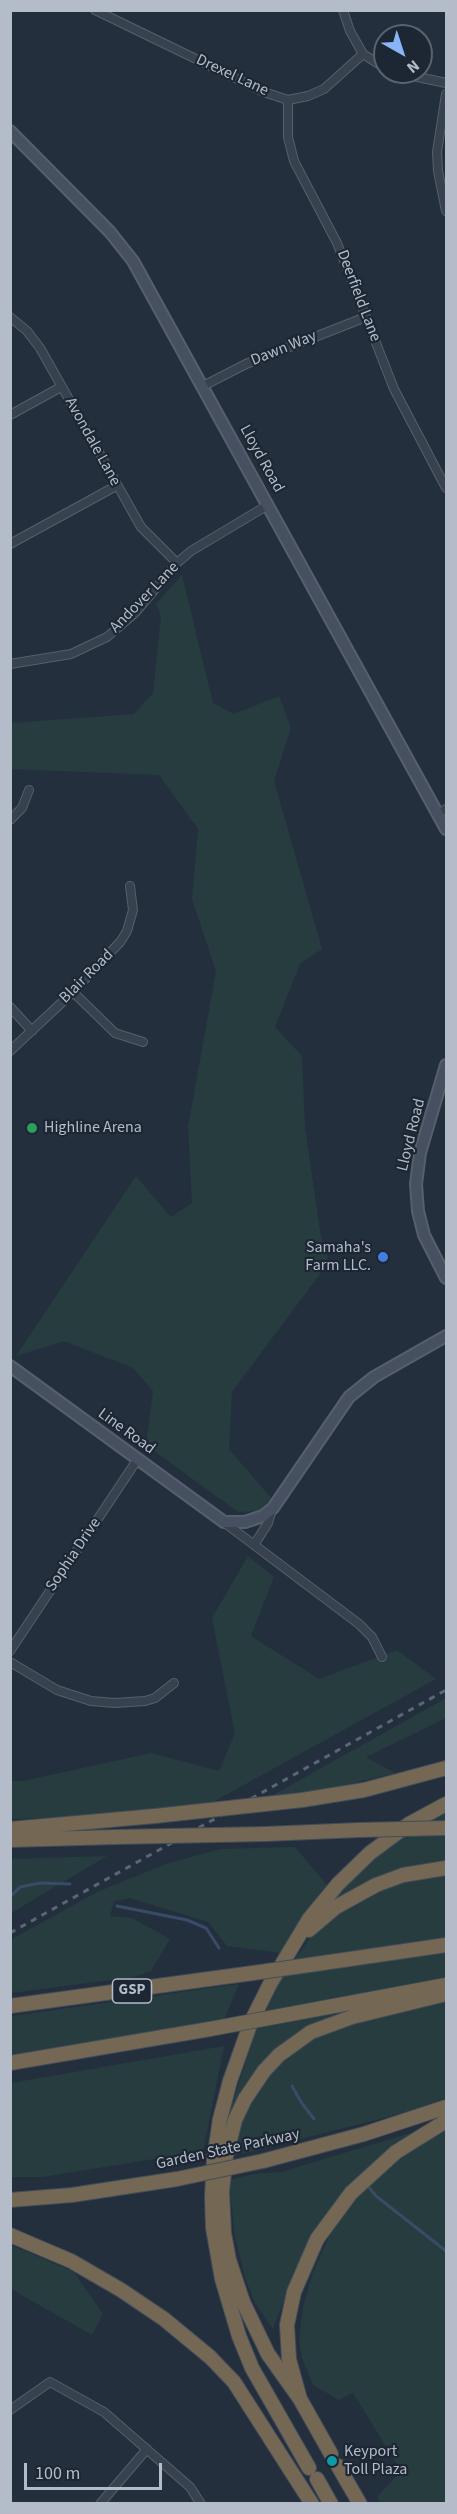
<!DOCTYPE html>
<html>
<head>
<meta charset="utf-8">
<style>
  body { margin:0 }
  #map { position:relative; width:457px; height:2514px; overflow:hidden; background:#242f3e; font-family:"Source Sans 3",sans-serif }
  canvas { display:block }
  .frame { position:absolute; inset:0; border:12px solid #b4bcc9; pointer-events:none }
  .north { position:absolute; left:373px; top:24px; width:60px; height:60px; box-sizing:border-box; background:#1d2633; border:2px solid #59626f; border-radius:50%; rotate:141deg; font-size:16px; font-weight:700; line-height:24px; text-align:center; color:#b4bcc9 }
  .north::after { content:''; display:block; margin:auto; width:21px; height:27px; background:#8ab4f8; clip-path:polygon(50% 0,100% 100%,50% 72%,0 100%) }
  .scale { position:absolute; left:24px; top:2463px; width:138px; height:27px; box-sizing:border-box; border:3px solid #b4bcc9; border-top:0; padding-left:8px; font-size:18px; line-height:21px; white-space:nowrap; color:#b4bcc9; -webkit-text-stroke:4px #1d2633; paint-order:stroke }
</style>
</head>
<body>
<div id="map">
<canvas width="457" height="2514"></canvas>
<div class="frame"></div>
<div class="north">N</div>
<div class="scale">100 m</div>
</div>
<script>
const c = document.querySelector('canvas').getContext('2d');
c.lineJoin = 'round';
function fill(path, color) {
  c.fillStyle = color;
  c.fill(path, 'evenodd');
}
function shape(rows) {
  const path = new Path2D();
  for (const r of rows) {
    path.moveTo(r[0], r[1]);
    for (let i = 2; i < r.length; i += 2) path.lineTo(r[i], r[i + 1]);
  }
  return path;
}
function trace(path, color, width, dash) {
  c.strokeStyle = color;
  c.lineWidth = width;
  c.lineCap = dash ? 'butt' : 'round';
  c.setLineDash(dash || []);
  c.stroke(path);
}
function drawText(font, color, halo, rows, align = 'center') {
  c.font = font + ' "Source Sans 3",sans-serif';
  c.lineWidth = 4.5;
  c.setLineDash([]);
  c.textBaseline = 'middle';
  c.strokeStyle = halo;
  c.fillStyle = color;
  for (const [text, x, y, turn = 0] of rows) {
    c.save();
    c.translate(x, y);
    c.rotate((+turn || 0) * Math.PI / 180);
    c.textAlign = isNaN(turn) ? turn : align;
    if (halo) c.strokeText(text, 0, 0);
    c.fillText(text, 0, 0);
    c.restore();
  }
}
const green = shape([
  [182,575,213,703,234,714,279,696,291,728,274,781,322,949,300,964,275,1027,302,1056,305,1127,321,1237,329,1262,232,1392,229,1449,272,1499,259,1511,238,1512,146,1445,153,1391,133,1368,64,1341,16,1356,136,1176,171,1217,192,1203,188,1127,216,971,192,899,198,829,159,775,10,769,11,723,134,714,153,693,161,616,156,604],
  [248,1556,274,1577,251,1636,319,1679,397,1650,436,1679,204,1807,160,1815,11,1819,10,1781,23,1781,151,1753,219,1771,235,1733,212,1618],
  [446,1698,446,1718,366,1757,395,1773,325,1790,266,1799],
  [446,1807,446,2098,408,2112,229,2157,223,2131,255,2034,276,1987,349,1881,391,1845],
  [295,1847,328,1886,282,1953,227,1946,208,1922,130,1898,114,1901,110,1916,132,1918,170,1939,151,1971,134,1977,11,1993,10,1940,97,1892,166,1864,220,1849],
  [107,1856,11,1913,11,1859],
  [239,1984,224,2020,11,2057,11,2016],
  [224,2046,203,2151,43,2177,11,2177,11,2083],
  [446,2130,446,2503,380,2503,377,2497,401,2471,353,2393,339,2400,313,2385,302,2358,299,2341,303,2306,313,2272,331,2232,359,2192,394,2160,429,2137],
  [417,2131,312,2236,295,2271,273,2329,255,2303,245,2278,235,2237,229,2180,254,2174,281,2172],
  [11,2245,74,2272,103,2314,92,2335,11,2289]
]);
const stream = shape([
  [10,1897,20,1887,40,1883,70,1884],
  [117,1906,187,1920,206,1928,219,1948],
  [292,2086,301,2102,314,2119],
  [367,2185,376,2196,446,2251]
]);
const street = shape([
  [95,10,264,92,288,100,308,96,324,89,363,54],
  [343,10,350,31,363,54,385,68],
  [394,72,446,83],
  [446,94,437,152,438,171,446,211],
  [288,100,288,137,294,161,337,243,394,389,446,488],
  [10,317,27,331,40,348,141,527,177,563],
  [203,386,246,364,366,317],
  [10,415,61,387],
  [10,544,116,486],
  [10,664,71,654,107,637,135,613,177,563,191,551,268,505],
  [438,814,446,809],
  [10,820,22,808,29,790],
  [73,992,115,1033,143,1042],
  [10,1007,32,1031],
  [10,1051,73,992,121,941,127,931,133,910,130,886],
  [225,1523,359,1624,372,1637,382,1657],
  [254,1545,268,1523,272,1509],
  [10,1651,137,1460],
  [10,1662,57,1690,91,1701,115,1703,145,1701,155,1698,174,1683],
  [10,2410,50,2382,104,2412,190,2487,201,2504],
  [100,2504,147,2449]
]);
const secondary = shape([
  [10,131,110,232,133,261,446,829],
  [446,1065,420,1153,416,1184,418,1211,424,1235,446,1278],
  [10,1366,224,1522,245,1522,263,1516,273,1508,349,1397,374,1377,446,1336]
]);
const highway = shape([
  [302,1800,364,1790,446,1768],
  [10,1829,155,1816],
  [265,1834,359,1830],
  [10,1840,116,1837],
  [309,1930,336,1907,376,1885,403,1875,446,1868],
  [309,1965,446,1945],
  [10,2006,253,1973],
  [296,2013,446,1985],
  [10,2063,210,2029],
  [263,2161,364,2134,446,2107],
  [10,2200,72,2195,177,2179],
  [10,2235,71,2261,121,2290,164,2319,210,2357,234,2382,312,2504],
  [300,2399,268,2354,243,2302,229,2260,224,2233,222,2191,226,2156,235,2120,245,2099,264,2071,279,2055,311,2032,352,2017,446,1994],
  [331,2454,300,2399,289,2359,287,2325,294,2292,317,2239,351,2193,396,2152,446,2121],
  [338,2466,360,2504],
  [309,2468,252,2368,239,2336,222,2279,213,2228,212,2197,214,2159,220,2119,230,2081,251,2022,270,1984,309,1919,338,1884,370,1853,409,1824,446,1804],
  [317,2479,331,2504]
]);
const rail = shape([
  [10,1933,446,1690]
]);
const highwayBridge = shape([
  [155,1816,302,1800],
  [359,1830,446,1828],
  [116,1837,265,1834],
  [253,1973,309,1965],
  [210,2029,296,2013],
  [177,2179,263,2161]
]);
const markers = [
  [32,1128,6,"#2e9e5b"],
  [383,1257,6,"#3f7fe0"],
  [332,2461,6,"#0f9aa8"]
];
const shields = [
  [132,1991,39]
];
const shieldNames = [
  ["GSP",132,1991]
];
const streetNames = [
  ["Drexel Lane",232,76,25],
  ["Deerfield Lane",358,296,69],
  ["Dawn Way",284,349,-22],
  ["Avondale Lane",92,442,61],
  ["Lloyd Road",261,459,61],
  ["Andover Lane",145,598,-46],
  ["Blair Road",87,977,-45],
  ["Lloyd Road",412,1135,-76],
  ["Line Road",126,1432,36],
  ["Sophia Drive",74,1555,-56],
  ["Garden State Parkway",228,2150,-12]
];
const poiNames = [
  ["Highline Arena",44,1128],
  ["Samaha's",371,1248,"right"],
  ["Farm LLC.",371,1266,"right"],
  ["Keyport",344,2452],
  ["Toll Plaza",344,2470]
];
fill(green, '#263c3f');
trace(stream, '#394c67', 3);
trace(street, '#565f6c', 10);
trace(secondary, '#565f6c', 14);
trace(highway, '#434c59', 16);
trace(street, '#38414e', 8);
trace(secondary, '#465061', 10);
trace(highway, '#746855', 14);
trace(rail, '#5a6575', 3, [6, 6]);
trace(highwayBridge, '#434c59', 16, []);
trace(highwayBridge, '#746855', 14);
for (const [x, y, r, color] of markers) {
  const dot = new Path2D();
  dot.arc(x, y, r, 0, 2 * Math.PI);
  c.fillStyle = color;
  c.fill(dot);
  trace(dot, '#1d2633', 2);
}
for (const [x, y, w] of shields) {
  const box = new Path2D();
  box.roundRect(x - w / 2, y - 12, w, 24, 4.5);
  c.fillStyle = '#1d2633';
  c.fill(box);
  trace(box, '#b4bcc9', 1.5);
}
drawText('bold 15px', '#b4bcc9', null, shieldNames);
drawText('16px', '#b4bcc9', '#1d2633', streetNames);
drawText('16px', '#b4bcc9', '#1d2633', poiNames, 'left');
</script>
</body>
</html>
